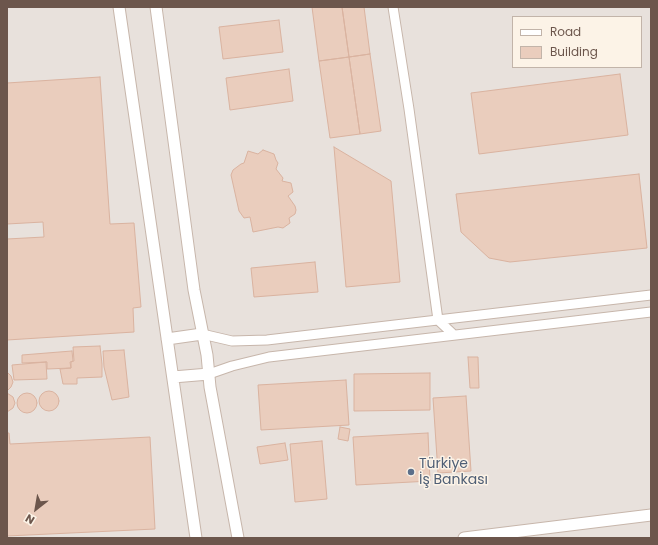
<!DOCTYPE html>
<html>
<head>
<meta charset="utf-8">
<style>
  body { margin:0 }
  #map { position:relative; width:658px; height:545px; overflow:hidden; background:#f8eee2; font-family:Poppins,sans-serif }
  canvas { display:block }
  .frame { position:absolute; inset:0; border:8px solid #6c564c; pointer-events:none }
  .legend { position:absolute; left:512px; top:16px; width:130px; height:52px; box-sizing:border-box; background:#fcf3e7; border:1px solid #c2b4a9; margin:0; padding:5px 7px; list-style:none; font-size:12px; color:#6c564c }
  .legend li { display:flex; align-items:center; gap:8px; height:20px }
  .legend b { width:20px; border:1px solid #c2b4a9 }
  .north { position:absolute; left:16px; top:489px; width:40px; height:40px; -webkit-text-stroke:3px #fcf3e7; paint-order:stroke; rotate:211deg; font-size:11px; font-weight:700; line-height:16px; text-align:center; color:#6c564c }
  .north::after { content:''; display:block; margin:auto; width:14px; height:18px; background:#6c564c; clip-path:polygon(50% 0,100% 100%,50% 72%,0 100%) }
</style>
</head>
<body>
<div id="map">
<canvas width="658" height="545"></canvas>
<div class="frame"></div>
<ul class="legend">
<li><b style="height:5px;background:#fff"></b>Road</li>
<li><b style="height:11px;background:#eacdbd"></b>Building</li>
</ul>
<div class="north">N</div>
</div>
<script>
const c = document.querySelector('canvas').getContext('2d');
c.lineJoin = 'round';
function fill(path, color) {
  c.fillStyle = color;
  c.fill(path, 'evenodd');
}
function shape(rows) {
  const path = new Path2D();
  for (const r of rows) {
    if (r.length === 3) {
      path.moveTo(r[0] + r[2], r[1]);
      path.arc(r[0], r[1], r[2], 0, 2 * Math.PI);
      continue;
    }
    path.moveTo(r[0], r[1]);
    for (let i = 2; i < r.length; i += 2) path.lineTo(r[i], r[i + 1]);
  }
  return path;
}
function trace(path, color, width, dash) {
  c.strokeStyle = color;
  c.lineWidth = width;
  c.lineCap = dash ? 'butt' : 'round';
  c.setLineDash(dash || []);
  c.stroke(path);
}
function drawText(font, color, halo, rows, align = 'center') {
  c.font = font + ' Poppins,sans-serif';
  c.lineWidth = 3;
  c.setLineDash([]);
  c.textBaseline = 'middle';
  c.strokeStyle = halo;
  c.fillStyle = color;
  for (const [text, x, y, turn = 0] of rows) {
    c.save();
    c.translate(x, y);
    c.rotate((+turn || 0) * Math.PI / 180);
    c.textAlign = isNaN(turn) ? turn : align;
    if (halo) c.strokeText(text, 0, 0);
    c.fillText(text, 0, 0);
    c.restore();
  }
}
const industrial = shape([
  [7,7,651,7,651,538,7,538],
  [513,17,641,17,641,67,513,67]
]);
const building = shape([
  [312,7,342,7,349,57,319,61,312,7],
  [342,7,364,7,370,54,349,57,342,7],
  [279,20,283,52,223,59,219,27,279,20],
  [370,54,381,131,360,134,349,57,370,54],
  [349,57,360,134,330,138,319,61,349,57],
  [289,69,293,101,230,110,226,78,289,69],
  [620,74,628,135,479,154,471,93,620,74],
  [100,77,110,224,134,223,141,307,133,308,134,332,7,340,7,239,44,237,43,222,7,224,7,83,100,77],
  [334,147,391,181,400,282,346,287,334,147],
  [263,150,274,154,276,160,278,163,276,169,283,178,282,181,291,183,293,192,288,196,295,206,296,210,295,214,289,218,290,223,283,228,278,227,253,232,250,217,244,218,239,211,231,175,233,170,241,164,244,163,248,151,258,154,263,150],
  [639,174,647,248,510,262,489,258,461,232,456,194,639,174],
  [315,262,318,292,254,297,251,268,315,262],
  [100,346,102,364,102,377,77,378,77,384,63,384,60,369,71,368,71,362,74,361,73,347,100,346],
  [124,350,129,397,112,400,104,367,103,351,124,350],
  [72,351,73,361,70,362,71,368,47,369,47,362,22,363,22,355,72,351],
  [468,357,478,357,479,388,470,388,468,357],
  [46,362,47,379,14,380,12,365,46,362],
  [7,372,11,376,13,382,11,387,7,391,7,372],
  [430,373,430,410,354,411,354,374,430,373],
  [346,380,349,425,261,430,258,385,346,380],
  [49,401,10],
  [27,403,10],
  [7,393,13,397,15,403,13,408,7,412,7,393],
  [466,396,471,471,438,473,433,398,466,396],
  [340,427,350,429,348,441,338,439,340,427],
  [7,433,9,433,10,444,150,437,155,529,7,536,7,433],
  [428,433,430,481,356,485,353,437,428,433],
  [322,441,327,499,295,502,290,444,322,441],
  [285,443,288,460,260,464,257,447,285,443]
]);
const minor = shape([
  [393,7,409,109,438,320,454,335],
  [202,334,232,341,267,340,651,295],
  [209,374,232,366,269,357,651,312]
]);
const tertiary = shape([
  [119,7,196,538],
  [156,7,194,290,207,355,210,387,238,538],
  [167,339,202,334],
  [173,377,209,374],
  [464,538,651,515]
]);
const markers = [
  [411,472,4,"#5c6f8a"]
];
const serviceNames = [
  ["Türkiye",419,464],
  ["İş Bankası",419,480]
];
fill(industrial, '#e8e1dc');
fill(building, '#eacdbd');
trace(building, '#dab3a0', 1);
trace(minor, '#c7b6ab', 11);
trace(tertiary, '#c7b6ab', 13);
trace(minor, '#fff', 9);
trace(tertiary, '#fff', 11);
for (const [x, y, r, color] of markers) {
  const dot = new Path2D();
  dot.arc(x, y, r, 0, 2 * Math.PI);
  c.fillStyle = color;
  c.fill(dot);
  trace(dot, '#fcf3e7', 1.5);
}
drawText('14px', '#4e5e75', '#fcf3e7', serviceNames, 'left');
</script>
</body>
</html>
